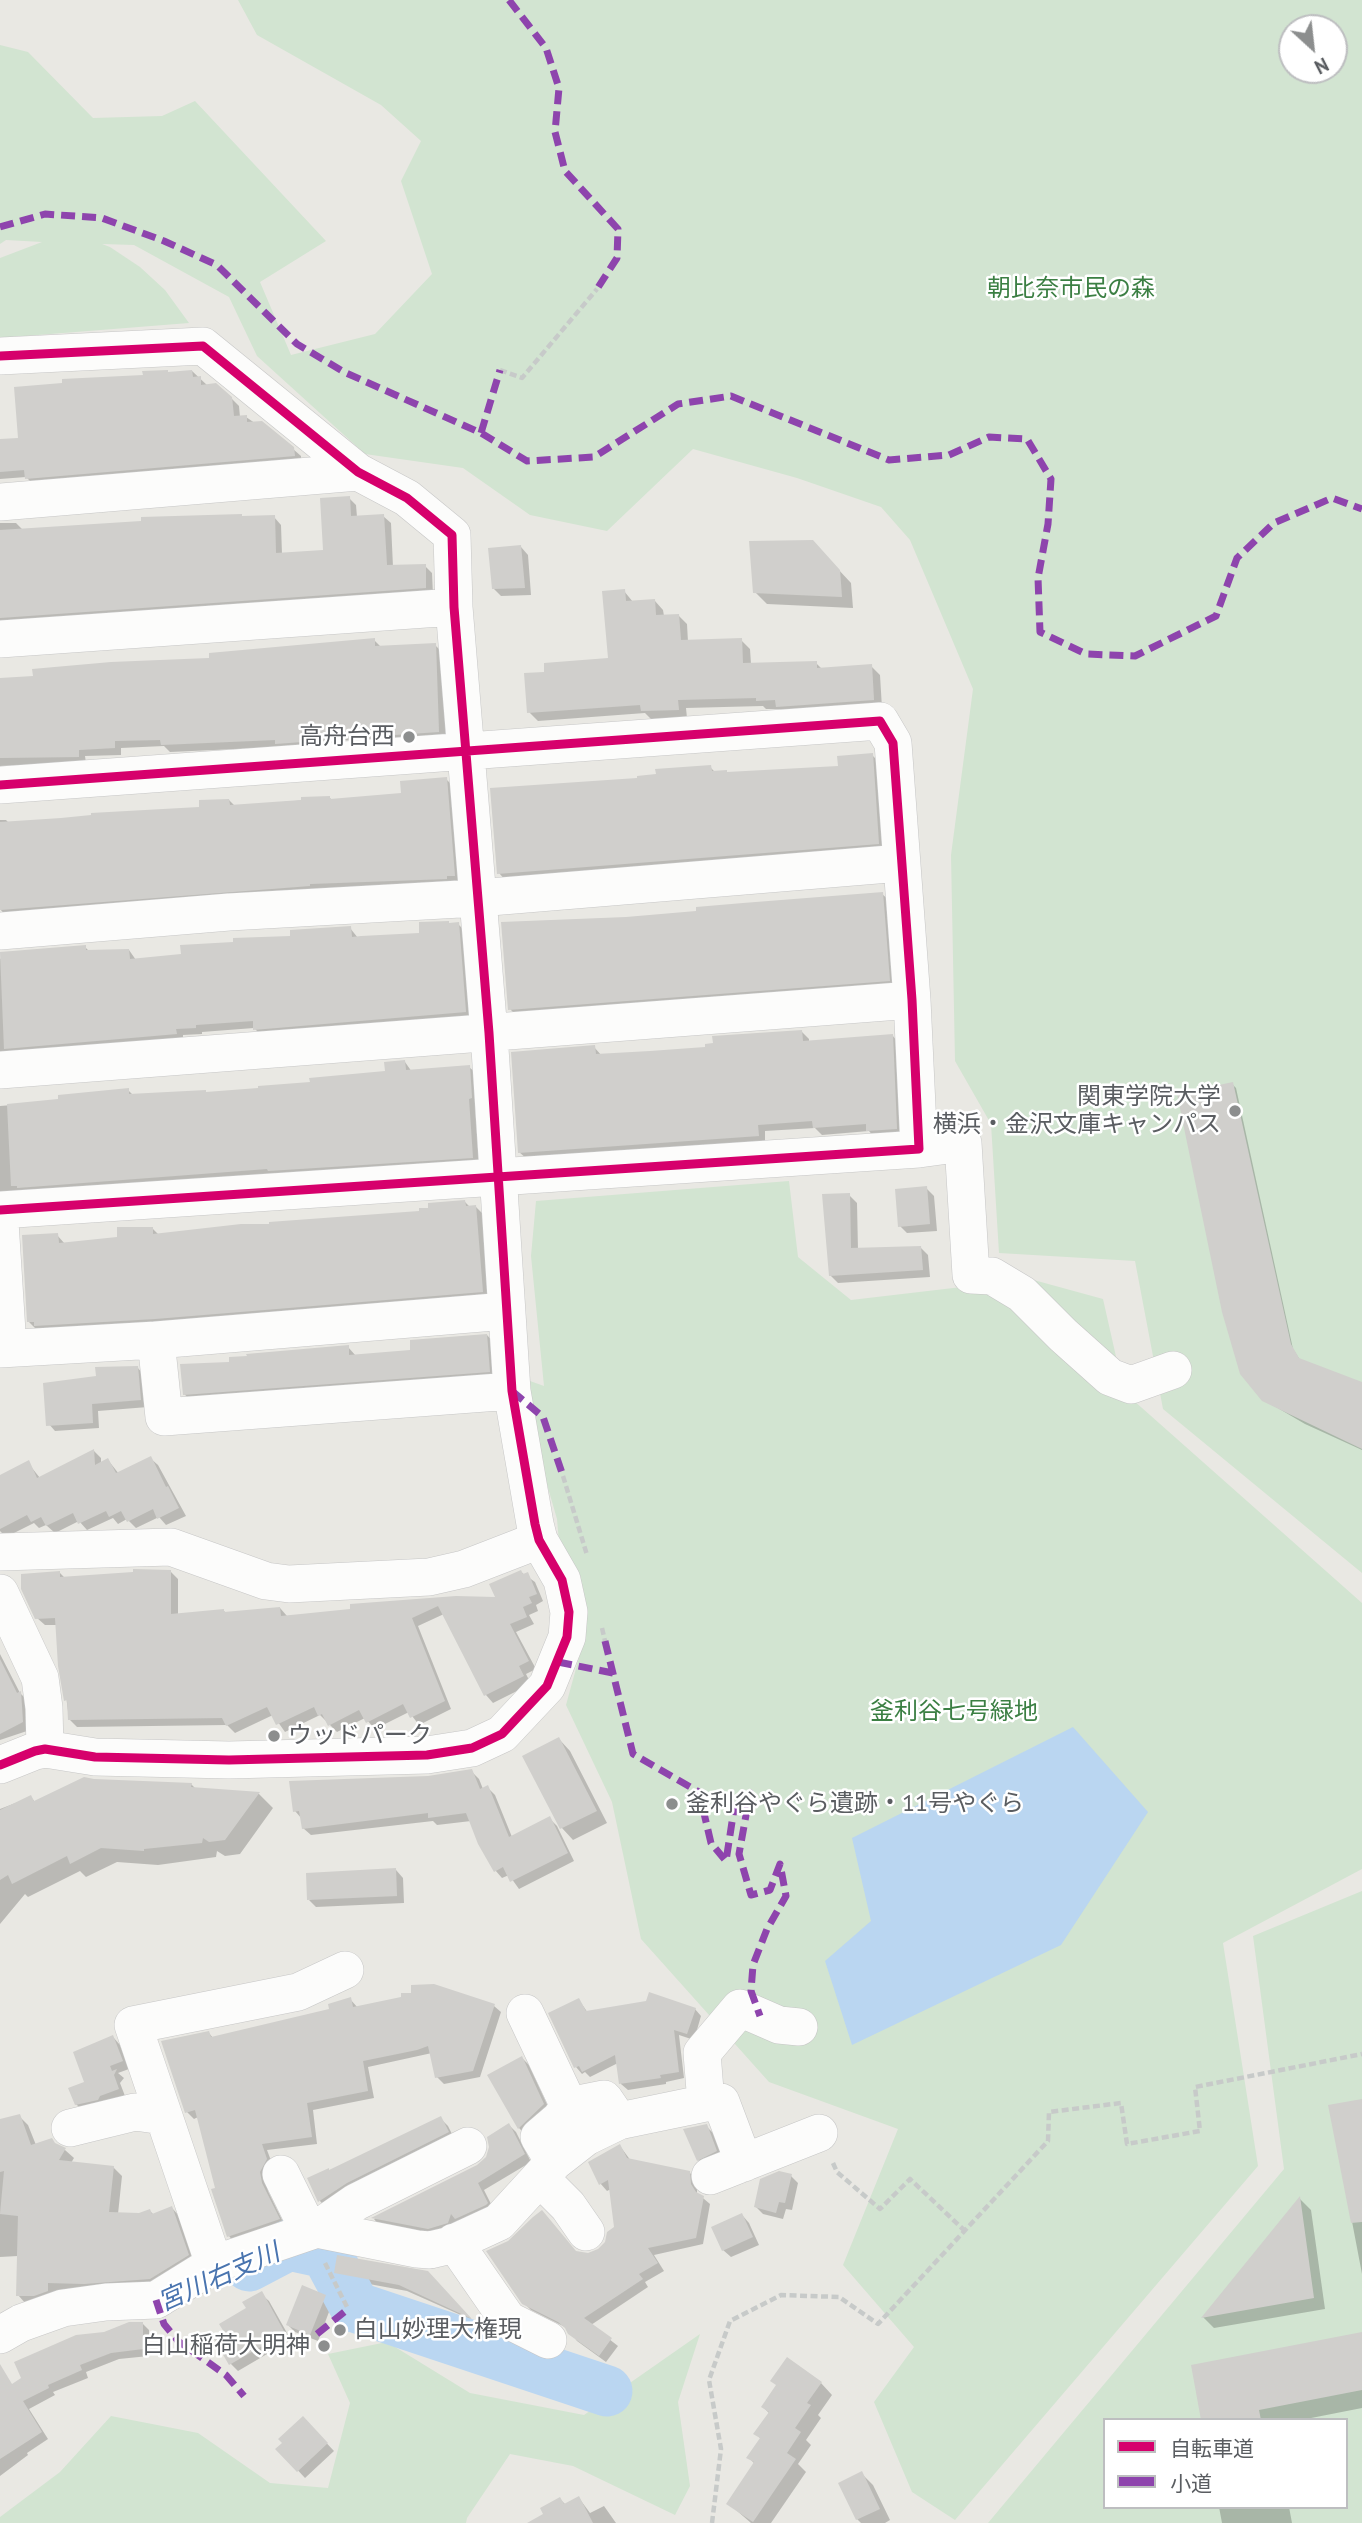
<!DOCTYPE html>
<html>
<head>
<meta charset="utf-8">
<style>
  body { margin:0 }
  #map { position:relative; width:1362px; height:2523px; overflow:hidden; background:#e9e8e3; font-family:"PT Sans","Noto Sans JP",sans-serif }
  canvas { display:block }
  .legend { position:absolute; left:1103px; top:2418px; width:245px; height:91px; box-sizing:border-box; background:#fff; border:2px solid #bdbec0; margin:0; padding:9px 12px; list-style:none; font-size:21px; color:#5a5d61 }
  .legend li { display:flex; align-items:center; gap:14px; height:35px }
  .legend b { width:35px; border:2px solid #bdbec0 }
  .north { position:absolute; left:1278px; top:14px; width:70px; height:70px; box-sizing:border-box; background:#fff; border:2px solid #bdbec0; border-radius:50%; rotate:153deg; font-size:19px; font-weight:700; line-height:28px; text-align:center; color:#5a5d61 }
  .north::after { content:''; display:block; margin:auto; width:24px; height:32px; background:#8c8e8e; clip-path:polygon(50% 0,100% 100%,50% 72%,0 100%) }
</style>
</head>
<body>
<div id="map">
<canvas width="1362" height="2523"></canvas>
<ul class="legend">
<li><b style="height:9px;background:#d6006c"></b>自転車道</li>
<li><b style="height:9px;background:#8e44ad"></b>小道</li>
</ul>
<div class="north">N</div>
</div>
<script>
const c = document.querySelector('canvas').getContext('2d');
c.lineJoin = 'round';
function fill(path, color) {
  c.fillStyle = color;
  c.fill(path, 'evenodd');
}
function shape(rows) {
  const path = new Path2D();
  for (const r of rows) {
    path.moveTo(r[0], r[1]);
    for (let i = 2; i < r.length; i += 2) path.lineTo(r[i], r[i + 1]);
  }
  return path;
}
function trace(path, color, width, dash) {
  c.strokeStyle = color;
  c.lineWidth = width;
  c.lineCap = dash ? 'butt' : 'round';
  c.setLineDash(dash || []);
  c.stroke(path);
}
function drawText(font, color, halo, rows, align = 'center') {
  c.font = font + ' "PT Sans","Noto Sans JP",sans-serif';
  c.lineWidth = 5;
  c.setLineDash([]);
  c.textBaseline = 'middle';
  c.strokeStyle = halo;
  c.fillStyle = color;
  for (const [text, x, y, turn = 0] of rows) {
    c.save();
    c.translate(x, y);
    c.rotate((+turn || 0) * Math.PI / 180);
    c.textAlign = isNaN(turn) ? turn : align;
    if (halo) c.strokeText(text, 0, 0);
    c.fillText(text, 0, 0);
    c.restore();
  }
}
const green = shape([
  [238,0,1362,0,1362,1573,1163,1409,1135,1261,999,1253,991,1124,955,1061,951,855,973,689,910,540,881,507,797,478,693,449,607,531,530,515,463,468,365,454,257,356,229,297,134,245,102,244,110,247,140,267,165,290,189,323,0,338,0,258,42,242,6,240,0,244,0,45,28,52,93,118,162,116,195,101,326,241,260,282,291,355,375,334,432,274,401,181,421,141,381,105,257,35],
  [1292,28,1334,28,1334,70,1292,70],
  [789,1181,798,1257,851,1300,1030,1279,1103,1299,1124,1392,1362,1603,1362,1869,1223,1943,1258,2166,955,2520,912,2492,874,2402,914,2347,843,2265,898,2129,769,2082,641,1939,612,1802,566,1705,580,1654,560,1554,557,1519,533,1436,530,1381,544,1386,531,1256,536,1201],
  [1362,1891,1362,2523,988,2523,1284,2169,1253,1936],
  [1105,2420,1346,2420,1346,2507,1105,2507],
  [700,2334,678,2402,690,2486,675,2515,573,2466,510,2454,467,2518,466,2523,0,2523,0,2517,60,2472,111,2416,198,2433,270,2483,328,2488,350,2403,328,2354,387,2342,470,2393,584,2415]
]);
const water = shape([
  [1073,1727,1148,1812,1061,1945,852,2045,825,1961,871,1921,852,1838]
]);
const shadow = shape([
  [192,371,208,386,231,398,239,406,240,417,246,417,293,449,301,456,301,463,34,485,26,477,0,479,0,441,20,440,144,377],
  [349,498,356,505,357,517,383,516,391,523,393,567,425,566,432,573,433,595,0,628,0,523,16,523,23,530,274,517,281,525,282,554,325,551],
  [521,547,528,555,531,595,501,596,493,588],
  [824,554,851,583,853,608,767,604,755,592],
  [624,591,633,602,655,601,663,610,664,616,678,615,687,624,688,642,741,640,750,649,751,664,816,663,822,669,871,666,880,675,882,708,786,715,780,709,766,709,763,706,686,708,687,718,651,719,645,713,538,721,529,712,546,673,610,660],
  [374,640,382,648,435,645,442,652,446,738,400,738,308,742,309,749,281,747,170,752,164,746,121,748,121,755,85,756,86,763,0,766,0,680,211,659],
  [872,755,879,762,886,850,506,881,499,873,639,780,710,767,716,773,840,768],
  [446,779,453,786,461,883,7,917,0,909,0,820,6,820,9,823,201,809,229,800,235,806,330,798,332,800,403,795],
  [882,894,890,901,896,987,517,1016,510,1009,627,919],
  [458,924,465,931,473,1019,262,1036,254,1028,202,1032,202,1034,183,1035,183,1041,0,1055,0,959,3,957,85,947,90,952,129,950,136,960,183,956,350,928,358,938,421,934],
  [801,1031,809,1039,809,1042,892,1035,899,1043,903,1136,875,1138,869,1131,822,1135,815,1128,765,1131,765,1143,527,1159,519,1152,594,1047,602,1056,707,1048],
  [405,1062,412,1072,469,1067,477,1074,479,1105,475,1105,479,1164,0,1198,0,1106,60,1101,128,1090,133,1095,207,1094,311,1084,386,1072],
  [1232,1084,1236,1088,1293,1349,1300,1360,1362,1384,1362,1450,1305,1424,1264,1400],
  [926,1188,934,1196,937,1231,907,1233,900,1226],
  [849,1195,857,1203,858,1250,920,1247,928,1255,930,1277,838,1283,830,1275],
  [465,1202,470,1207,476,1207,483,1214,489,1298,163,1325,36,1329,29,1322,57,1235,65,1244,119,1238,153,1229,159,1235,271,1226,421,1212],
  [487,1335,494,1343,496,1378,192,1401,184,1394,231,1364,348,1347,356,1356,412,1352],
  [137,1367,144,1375,148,1407,98,1411,99,1428,55,1431,48,1423,98,1378],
  [94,1451,101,1458,101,1463,108,1460,119,1474,150,1458,158,1465,186,1516,166,1525,159,1517,136,1528,127,1519,118,1524,113,1518,87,1530,79,1521,55,1533,46,1525,39,1528,34,1523,6,1537,0,1531,0,1477,28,1463,40,1478],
  [171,1572,178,1579,178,1615,223,1610,227,1614,280,1608,287,1616,498,1599,521,1572,535,1582,543,1601,536,1605,538,1611,529,1615,534,1624,516,1632,536,1669,526,1674,531,1684,493,1703,486,1695,444,1614,418,1626,451,1709,419,1725,409,1712,375,1729,365,1718,337,1732,320,1715,285,1732,273,1715,235,1733,227,1725,77,1727,69,1719,57,1625,45,1625,37,1618,60,1573,65,1578],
  [0,1654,20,1693,28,1701,30,1730,0,1740],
  [559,1739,570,1751,607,1823,573,1840,562,1828,525,1756],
  [471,1771,479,1779,483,1789,487,1787,495,1795,512,1837,549,1818,557,1826,574,1861,519,1889,509,1875,502,1878,495,1870,471,1821,437,1825,433,1821,311,1835,303,1828,302,1819,295,1811,428,1778],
  [94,1781,191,1784,196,1789,259,1794,273,1808,240,1854,225,1856,217,1851,216,1857,158,1865,117,1862,86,1877,80,1871,28,1897,25,1894,0,1924,0,1809,31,1797,35,1802],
  [396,1870,403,1878,404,1903,316,1907,309,1900],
  [350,1999,358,2008,494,2006,501,2012,480,2077,444,2084,437,2077,432,2053,368,2067,374,2098,313,2110,317,2144,267,2150,273,2166,266,2179,268,2191,285,2226,235,2243,229,2236,198,2117,194,2119,187,2112,209,2033,213,2038,331,2011],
  [579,2000,588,2013,695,2009,701,2016,694,2040,679,2035,684,2078,666,2082,666,2084,628,2090,621,2084,618,2063,590,2077,585,2072,582,2074,576,2067],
  [113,2037,120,2045,129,2069,118,2073,124,2078,120,2083,125,2096,84,2112,76,2104],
  [522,2058,529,2065,551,2113,526,2135,519,2128],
  [1362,2100,1362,2274,1330,2106],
  [19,2116,28,2125,36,2145,58,2146,65,2150,74,2158,71,2163,113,2167,122,2176,118,2214,140,2215,150,2211,154,2215,172,2208,180,2217,197,2264,159,2287,93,2292,56,2291,56,2300,26,2304,18,2295,18,2256,0,2257,0,2121],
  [440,2118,448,2126,455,2140,327,2209,320,2201,309,2179,330,2172],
  [509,2125,516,2132,531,2162,484,2190,494,2210,463,2225,458,2220,454,2229,436,2235,379,2225,374,2219,478,2166,487,2158],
  [706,2126,714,2134,723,2158,706,2167,698,2160],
  [620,2146,631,2161,689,2172,697,2180,697,2193,710,2204,703,2244,654,2255,664,2271,645,2282,648,2287,591,2325,618,2346,606,2362,577,2341,567,2328,531,2310,524,2303,577,2252,589,2255,600,2250,616,2228,611,2189,607,2191,600,2183],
  [791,2176,798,2183,792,2210,786,2209,783,2219,763,2214,755,2206],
  [1300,2199,1311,2210,1325,2309,1214,2328,1203,2317],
  [742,2215,749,2223,759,2245,731,2257,723,2250],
  [336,2273,431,2277,472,2320,407,2291,342,2279],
  [261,2294,269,2301,291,2340,238,2371,231,2364,226,2333],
  [325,2296,332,2304,318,2341,295,2332,288,2325],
  [142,2323,149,2330,149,2356,119,2359,86,2372,88,2378,53,2392,55,2395,29,2409,48,2439,27,2453,28,2455,0,2476,0,2393,105,2334],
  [1362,2334,1362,2408,1301,2420,1203,2420],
  [821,2383,832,2395,818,2415,821,2418,806,2440,811,2445,798,2464,806,2472,771,2523,751,2523,728,2503,755,2464,749,2458,761,2439,756,2434,770,2414,763,2407],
  [303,2418,334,2451,305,2478,278,2449],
  [861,2473,873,2485,890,2520,885,2523,861,2523,857,2519],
  [579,2498,590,2513,604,2506,616,2523,538,2523,560,2499,566,2505],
  [1219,2507,1289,2507,1292,2523,1222,2523]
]);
const river = shape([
  [249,2266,289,2245,326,2253,355,2307,607,2391]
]);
const building = shape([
  [168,370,168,372,192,370,193,377,201,376,201,385,216,383,232,397,234,416,247,415,247,422,262,421,294,447,295,456,25,479,24,470,0,472,0,439,18,438,14,387,62,383,62,379,143,375,142,371],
  [350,496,351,516,384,514,387,565,426,564,426,588,0,618,0,530,141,521,141,517,242,514,242,516,275,515,276,553,323,550,320,498],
  [813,540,840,570,842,597,753,593,749,541],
  [521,545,525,588,492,589,488,548],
  [625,589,626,601,655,599,656,615,679,614,681,640,742,638,743,663,817,661,817,668,872,664,874,700,776,707,775,700,756,701,756,698,678,700,679,710,641,711,640,705,527,713,524,673,544,672,544,663,608,658,602,591],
  [375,638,375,646,436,643,439,732,394,735,394,731,302,735,302,742,275,744,275,740,161,745,160,740,115,741,115,748,79,750,79,757,0,758,0,678,33,676,32,669,111,662,209,658,209,653],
  [873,753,879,844,497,874,490,788,637,778,637,776,656,774,655,769,711,765,712,771,727,770,727,772,838,766,837,756],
  [447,777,455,876,447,876,447,879,310,884,310,886,0,910,0,822,61,818,91,815,91,813,199,807,199,800,229,799,230,805,301,800,301,797,330,796,330,799,401,793,400,781],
  [883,892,890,981,508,1010,501,922,626,917,696,911,696,907,743,903],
  [449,921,449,923,459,922,466,1012,253,1030,253,1021,196,1025,196,1028,176,1029,177,1034,4,1049,0,952,86,945,86,950,129,949,130,959,181,954,180,945,233,942,233,938,290,936,290,930,351,926,352,937,361,936,419,933,419,922],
  [802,1030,803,1041,893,1034,897,1129,866,1131,866,1124,813,1128,812,1121,758,1125,759,1136,518,1153,511,1052,595,1045,596,1054,650,1051,705,1047,705,1044,713,1043,712,1036],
  [405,1060,406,1070,470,1065,472,1098,469,1099,473,1158,268,1171,267,1169,17,1188,17,1186,11,1186,7,1104,58,1099,58,1095,129,1088,129,1094,206,1090,206,1092,258,1088,258,1086,310,1082,309,1078,385,1071,384,1062],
  [1233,1082,1291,1344,1299,1358,1362,1382,1362,1449,1262,1401,1240,1374,1222,1312,1177,1094],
  [927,1186,930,1224,898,1227,895,1189],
  [850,1193,851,1248,921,1246,923,1270,829,1276,822,1194],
  [465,1200,466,1206,476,1205,483,1292,155,1319,34,1326,34,1322,27,1322,22,1235,58,1233,59,1243,117,1237,117,1227,153,1227,153,1234,241,1224,269,1224,269,1222,419,1211,419,1208,428,1208,428,1203],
  [487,1334,490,1372,183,1395,180,1364,229,1362,229,1357,247,1356,246,1354,349,1345,349,1355,410,1350,410,1340],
  [138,1366,141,1400,92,1404,93,1423,46,1426,43,1383,96,1376,95,1367],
  [94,1449,95,1465,108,1458,116,1473,151,1456,166,1487,168,1486,179,1508,157,1519,153,1509,127,1522,121,1511,109,1517,106,1511,78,1524,73,1513,46,1526,41,1517,31,1522,27,1515,0,1529,0,1475,29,1460,37,1478],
  [133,1569,171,1570,171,1614,224,1609,224,1612,280,1607,281,1616,350,1609,350,1604,456,1596,495,1597,489,1584,521,1570,523,1574,528,1572,537,1594,529,1597,532,1603,523,1607,527,1617,510,1624,529,1661,519,1666,524,1676,484,1696,438,1606,412,1618,445,1701,410,1718,403,1704,366,1723,359,1710,328,1726,322,1714,318,1716,314,1707,276,1725,267,1707,226,1726,222,1718,68,1720,67,1700,64,1701,58,1666,55,1618,35,1619,21,1589,21,1574,60,1571,60,1577,133,1572],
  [0,1659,17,1693,21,1691,23,1722,0,1734],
  [559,1737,597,1811,560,1829,522,1756],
  [472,1769,480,1789,488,1785,509,1837,550,1816,568,1853,510,1882,503,1867,494,1872,478,1844,466,1813,428,1818,428,1813,302,1829,299,1811,293,1812,289,1781,428,1776],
  [84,1777,94,1779,192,1783,191,1787,260,1792,225,1840,209,1842,203,1838,202,1843,144,1849,144,1851,101,1848,70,1864,67,1856,12,1884,8,1875,0,1880,0,1810,31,1795,34,1801],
  [396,1868,397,1896,307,1900,306,1873],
  [434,1984,495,2004,473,2071,435,2078,428,2046,417,2050,363,2061,368,2091,307,2103,312,2137,262,2144,267,2159,260,2172,262,2183,280,2219,227,2237,211,2189,215,2188,195,2110,185,2113,161,2041,209,2031,211,2037,329,2009,328,2004,351,1997,353,2007,401,1997,401,1993,411,1993,411,1985],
  [649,1992,696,2008,687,2034,674,2030,679,2072,660,2075,661,2078,619,2084,615,2055,582,2072,579,2066,574,2068,548,2013,579,1998,586,2011,646,2001],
  [113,2035,123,2061,110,2066,112,2071,117,2069,114,2075,119,2089,100,2096,98,2100,75,2105,68,2088,84,2082,73,2052],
  [522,2056,544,2104,518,2129,487,2075],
  [1362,2099,1362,2222,1351,2223,1328,2105],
  [20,2114,31,2145,52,2138,55,2143,66,2148,59,2160,114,2166,109,2212,139,2213,150,2209,152,2214,172,2206,189,2255,150,2279,84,2284,48,2283,48,2291,34,2296,16,2296,18,2216,0,2214,4,2171,0,2172,0,2119],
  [441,2116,449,2132,347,2183,318,2202,307,2178,329,2168,329,2170],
  [509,2123,525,2154,478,2183,488,2203,486,2205,455,2219,451,2214,448,2223,428,2229,371,2218,477,2165,486,2157,489,2147,487,2137],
  [707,2124,717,2151,697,2161,683,2129],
  [620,2144,627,2158,690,2171,691,2184,696,2192,704,2196,696,2238,648,2248,658,2263,639,2274,643,2279,584,2318,612,2338,599,2356,568,2334,565,2328,558,2322,522,2304,486,2251,508,2241,533,2217,542,2210,576,2251,588,2253,598,2249,605,2242,607,2232,614,2227,608,2180,599,2185,588,2162],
  [779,2171,792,2174,785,2203,779,2202,776,2213,754,2207,760,2179],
  [1300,2196,1314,2298,1201,2318],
  [742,2213,753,2237,722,2251,711,2227],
  [337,2255,428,2271,472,2319,399,2285,334,2273],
  [302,2285,326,2295,310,2335,286,2325],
  [262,2291,285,2333,229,2365,214,2339,224,2332,219,2324,246,2308,242,2302],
  [129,2322,143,2322,143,2349,111,2353,80,2365,82,2370,48,2385,49,2388,23,2401,42,2432,0,2459,0,2364,12,2384,21,2378,14,2362,76,2335,104,2332],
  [1362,2332,1362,2390,1259,2410,1261,2420,1201,2420,1191,2365],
  [787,2357,822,2382,807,2403,811,2405,795,2428,801,2432,787,2453,796,2459,753,2522,726,2504,754,2462,746,2458,760,2438,753,2434,769,2412,761,2407,776,2385,770,2381],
  [303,2416,328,2443,297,2472,275,2449,282,2443,278,2439],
  [862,2471,880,2509,856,2520,838,2483],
  [579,2496,593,2523,527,2523,543,2514,540,2508,560,2497,564,2504]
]);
const path = shape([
  [500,370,522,378,597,289],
  [563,1476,587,1555],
  [602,1628,605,1641],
  [833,2163,837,2172,880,2209,910,2179,965,2231],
  [325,2263,348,2309],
  [712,2523,721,2449,709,2380,730,2321,781,2295,839,2297,878,2324,1048,2141,1049,2112,1121,2103,1127,2144,1200,2131,1195,2087,1362,2054]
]);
const minor = shape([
  [0,356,203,346,358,472,407,498,452,535,454,607,489,1033,512,1391,535,1524,539,1540,562,1580,569,1612,567,1637,547,1686,502,1734,472,1748,427,1755,229,1760,95,1757,45,1749,35,1751,0,1765],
  [0,502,358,472],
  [0,639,454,607],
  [0,785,880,721,893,743,912,1000,919,1149,0,1210],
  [0,931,229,912,478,898,901,863],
  [0,1070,912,1000],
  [919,1149,963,1143,971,1275,992,1276,1022,1294,1063,1335,1110,1377,1131,1385,1173,1370],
  [0,1222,8,1348],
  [156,1340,164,1417,512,1391],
  [0,1349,156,1340,506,1311],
  [0,1552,171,1547,266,1581,289,1584,429,1577,464,1569,539,1540],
  [0,1593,40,1678,44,1708,45,1749],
  [525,2013,569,2106,560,2119,539,2137,554,2162],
  [706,2103,702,2053,740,2008,779,2025,799,2027],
  [569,2106,604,2099,619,2121],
  [70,2128,135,2112,163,2116],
  [281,2174,309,2231],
  [710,2176,819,2133],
  [540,2178,568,2206,586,2232],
  [317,2229,356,2202,468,2146],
  [454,2242,508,2320,548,2340],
  [214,2264,133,2025,298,1992,345,1970],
  [0,2335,21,2323,63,2308,106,2302,156,2300,214,2264,317,2229,417,2249,430,2250,447,2246,499,2222,554,2162,586,2137,619,2121,706,2103,721,2102,744,2163]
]);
const quiet = shape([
  [509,0,546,48,559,88,555,132,565,171,618,229,617,258,597,289],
  [0,227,45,214,102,218,164,241,217,265,297,344,344,372,481,433,527,461,594,457,678,404,731,396,889,460,949,455,989,437,1027,439,1051,479,1048,524,1038,578,1040,632,1086,654,1135,656,1216,616,1237,558,1274,523,1332,498,1362,509],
  [481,433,500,370],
  [512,1391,543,1417,563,1476],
  [605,1641,633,1754,699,1792,711,1843,726,1861,734,1809,750,1793,739,1854,751,1895,770,1890,780,1864,786,1896,767,1929,753,1965,751,1991,760,2016],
  [558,1662,613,1673],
  [156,2300,164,2324,178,2341,226,2375,244,2396],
  [317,2334,348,2309]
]);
const cycleway = shape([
  [0,356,203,346,358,472,407,498,452,535,454,607,489,1033,512,1391,535,1524,539,1540,562,1580,569,1612,567,1637,547,1686,502,1734,472,1748,427,1755,229,1760,95,1757,45,1749,35,1751,0,1765],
  [0,785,880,721,893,743,912,1000,919,1149,0,1210]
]);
const markers = [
  [409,737,7,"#8c8e8e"],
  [1235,1111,7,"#8c8e8e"],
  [274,1736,7,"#8c8e8e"],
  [672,1804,7,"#8c8e8e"],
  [340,2330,7,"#8c8e8e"],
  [324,2346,7,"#8c8e8e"]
];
const parkNames = [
  ["朝比奈市民の森",1071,289],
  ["釜利谷七号緑地",954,1712]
];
const poiNames = [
  ["高舟台西",395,737],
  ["関東学院大学",1221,1097],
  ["横浜・金沢文庫キャンパス",1221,1125],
  ["ウッドパーク",288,1736,"left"],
  ["釜利谷やぐら遺跡・11号やぐら",686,1804,"left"],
  ["白山妙理大権現",354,2330,"left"],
  ["白山稲荷大明神",310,2346]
];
const waterNames = [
  ["宮川右支川",219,2278,-24]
];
fill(green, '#d2e4d1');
fill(water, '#bad6f1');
fill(shadow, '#0003');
trace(river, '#bad6f1', 51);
fill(building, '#d0cfcc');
trace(minor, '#c6c6c6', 38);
trace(path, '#c7cac9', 4.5, [7, 3.5]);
trace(minor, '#fcfcfb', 37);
trace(quiet, '#8e44ad', 7, [14, 7]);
trace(cycleway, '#d6006c', 9);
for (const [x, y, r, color] of markers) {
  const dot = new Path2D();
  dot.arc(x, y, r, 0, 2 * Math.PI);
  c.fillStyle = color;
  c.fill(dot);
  trace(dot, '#fff', 2.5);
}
drawText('24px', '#3b7f43', '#fff', parkNames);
drawText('24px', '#5a5d61', '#fff', poiNames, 'right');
drawText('italic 26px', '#4974af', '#fff', waterNames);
</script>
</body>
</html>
